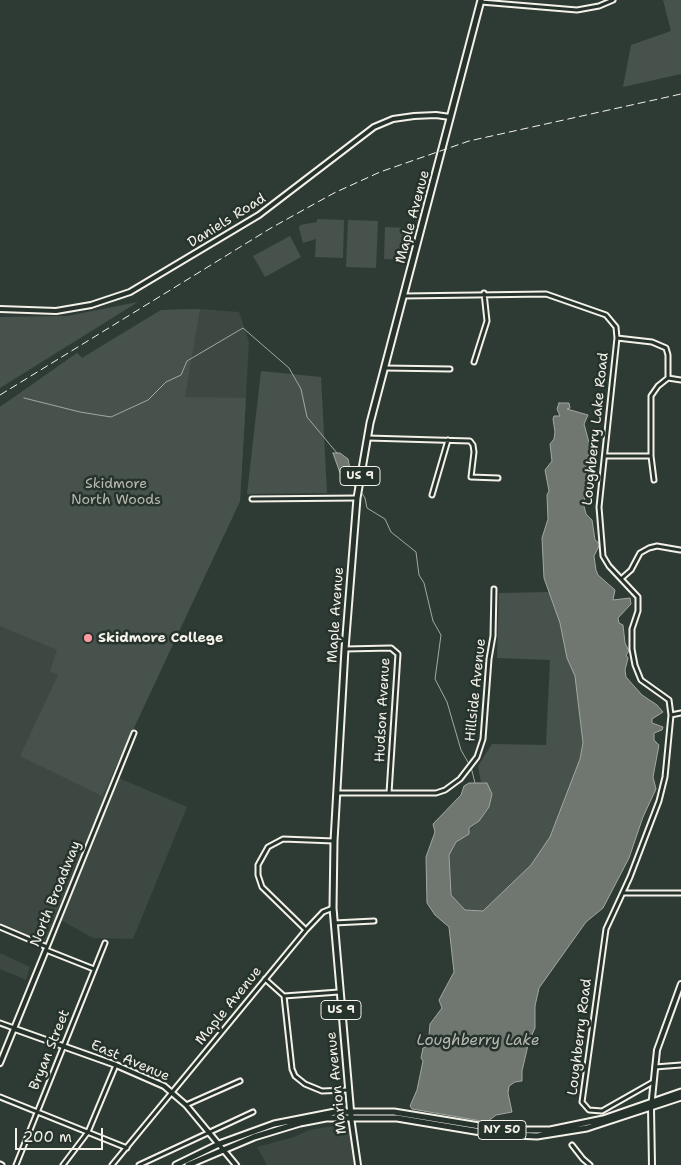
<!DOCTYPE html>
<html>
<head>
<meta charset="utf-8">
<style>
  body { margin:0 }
  #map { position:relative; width:681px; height:1165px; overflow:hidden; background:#2e3b34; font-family:"Shantell Sans",sans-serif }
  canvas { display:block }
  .scale { position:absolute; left:15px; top:1128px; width:88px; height:22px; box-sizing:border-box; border:2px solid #f4f1e8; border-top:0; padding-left:6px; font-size:15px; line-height:18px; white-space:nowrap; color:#f4f1e8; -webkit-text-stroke:4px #26332d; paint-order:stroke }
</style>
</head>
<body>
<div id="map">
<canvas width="681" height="1165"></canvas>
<div class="scale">200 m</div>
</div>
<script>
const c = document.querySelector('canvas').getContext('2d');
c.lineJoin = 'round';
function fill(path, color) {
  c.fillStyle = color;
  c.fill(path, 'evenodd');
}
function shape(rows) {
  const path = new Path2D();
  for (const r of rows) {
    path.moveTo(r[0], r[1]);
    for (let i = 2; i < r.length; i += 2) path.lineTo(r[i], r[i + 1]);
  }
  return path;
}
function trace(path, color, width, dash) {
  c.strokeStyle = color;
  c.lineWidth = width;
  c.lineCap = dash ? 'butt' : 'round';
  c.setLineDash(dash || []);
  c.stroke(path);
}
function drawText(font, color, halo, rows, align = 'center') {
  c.font = font + ' "Shantell Sans",sans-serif';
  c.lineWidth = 5;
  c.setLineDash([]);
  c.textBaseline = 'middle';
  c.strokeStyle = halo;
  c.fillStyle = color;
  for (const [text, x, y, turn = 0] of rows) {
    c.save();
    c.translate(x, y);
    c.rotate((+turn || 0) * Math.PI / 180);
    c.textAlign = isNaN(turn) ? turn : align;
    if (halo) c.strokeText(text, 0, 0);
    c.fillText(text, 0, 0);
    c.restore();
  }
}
const built = shape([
  [200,309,239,312,249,342,240,501,112,775,187,807,133,939,93,938,57,918,45,942,0,923,0,407,77,353,82,358,161,310],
  [0,953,30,967,26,980,0,969],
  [332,1126,350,1131,355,1165,267,1165,257,1147,294,1137,309,1130]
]);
const green = shape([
  [663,0,681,0,681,74,623,87,631,45,671,31],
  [317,219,344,220,343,258,315,257,316,239,303,243,299,228,300,225,317,222],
  [348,220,378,221,376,268,346,267],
  [385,227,406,228,404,260,384,259],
  [290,236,301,257,265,277,253,256],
  [138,302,0,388,0,317,67,316],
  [200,309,185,397,246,398,240,501,102,796,20,756,58,675,50,671,57,650,0,626,0,407,77,353,82,358,161,310],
  [261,371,321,377,327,493,247,494],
  [549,592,560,623,567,658,575,676,583,743,580,759,551,837,531,865,483,911,465,910,451,895,449,855,456,842,479,821,489,807,492,794,487,783,481,782,478,766,492,744,546,745,550,660,497,658,499,593]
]);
const water = shape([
  [559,403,569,403,570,408,567,409,588,415,584,424,591,450,588,456,594,474,590,488,585,496,584,506,586,514,592,520,595,540,600,544,594,556,596,570,598,575,615,590,613,600,630,598,631,604,618,618,619,623,623,625,625,643,629,651,626,655,628,658,625,670,626,677,642,695,657,705,663,712,652,719,652,723,663,727,662,730,654,733,654,740,659,745,653,777,656,789,643,817,629,858,603,908,586,922,539,988,535,1006,535,1028,529,1041,522,1071,522,1081,515,1082,509,1086,508,1093,512,1112,496,1115,487,1122,412,1109,410,1106,417,1090,423,1061,421,1058,423,1048,428,1046,430,1024,442,1008,439,1000,454,972,449,927,435,915,427,903,426,857,435,832,433,824,461,795,464,786,469,783,487,783,492,794,489,807,479,821,469,828,469,834,456,842,449,855,451,895,465,910,483,911,531,865,550,837,580,759,583,743,575,676,567,658,560,623,544,578,542,538,548,519,547,495,549,491,545,470,552,461,550,444,554,439,555,432,553,419,554,416,560,416,557,409,559,403],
  [333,453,340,453,348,459,350,469,348,484,340,473,333,453]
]);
const stream = shape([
  [24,398,80,412,111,417,148,400,166,382,181,375,187,361,243,328,289,368,301,389,307,417,337,453],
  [348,480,356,488],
  [361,492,365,498,367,508,385,519,391,532,416,552,419,575,424,583,433,621,441,635,435,679,447,702,461,750,469,764],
  [471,767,475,783]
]);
const minor = shape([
  [481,2,577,10,599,6,613,0],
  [404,296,546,294,606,315,616,327,617,338,599,507,603,556,609,566,638,597,638,611,632,629,632,649,635,665,641,680,669,700,671,715,665,777,659,801,630,877,606,929,582,1102,589,1110,602,1111,653,1082],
  [617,338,652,342,666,348,668,355,668,378],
  [474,362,487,321,484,293],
  [385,368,450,369],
  [368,438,470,441,473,445,474,452,471,477,498,478],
  [605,456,651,456],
  [654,480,651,456,651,396,658,386,668,378,681,380],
  [432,495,448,440],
  [252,499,357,498],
  [622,578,631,570,640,553,649,548,657,546,680,550],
  [345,649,391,648,398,654,389,793],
  [671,715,681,713],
  [337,793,436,793,445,790,460,779,477,757,483,739,489,659,493,636,494,589],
  [623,893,681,893],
  [334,923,374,921],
  [0,927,47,947],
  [306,930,262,887,258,875,258,865,268,847,283,839,334,841],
  [94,969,46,950,134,733],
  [265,979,284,996,292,1069,295,1076,305,1084,322,1091,348,1090],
  [284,996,339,992],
  [0,1023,14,1028],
  [655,1067,681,1065],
  [0,1097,127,1148],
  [186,1105,240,1081],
  [572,1145,583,1159,590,1165],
  [0,1164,2,1165],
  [16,1165,105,943],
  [63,1165,88,1132,116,1065],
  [112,1165,306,930,323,912,333,908],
  [139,1165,253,1112]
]);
const tertiary = shape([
  [0,309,56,311,91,305,130,292,259,215,374,127,393,119,414,116,436,115,450,117],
  [15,1029,116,1065,164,1086,186,1105,236,1165],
  [0,1063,46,950],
  [351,1117,358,1165],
  [652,1165,651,1108,657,1050,681,984]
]);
const primary = shape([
  [351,1116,333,908,334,841,345,649,357,498,370,423,481,0]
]);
const trunk = shape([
  [176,1165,219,1144,274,1124,335,1112,394,1112,504,1130,550,1130,603,1119,681,1092],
  [188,1165,254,1137,300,1123,326,1118,397,1118,493,1134,537,1136,587,1128,681,1097]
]);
const rail = shape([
  [0,395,271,228,334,193,380,172,469,141,681,94]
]);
const markers = [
  [88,638,5,"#ff9aa2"]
];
const shields = [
  [360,476,40],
  [341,1010,40],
  [502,1130,48]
];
const shieldNames = [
  ["US 9",360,476],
  ["US 9",341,1010],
  ["NY 50",502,1130]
];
const streetNames = [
  ["Maple Avenue",413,217,-75],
  ["Daniels Road",227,221,-32],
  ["Loughberry Lake Road",596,429,-84],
  ["Maple Avenue",336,615,-86],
  ["Hillside Avenue",476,690,-84],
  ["Hudson Avenue",383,710,-87],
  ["North Broadway",56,894,-68],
  ["Maple Avenue",229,1006,-51],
  ["Loughberry Road",580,1037,-83],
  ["Bryan Street",50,1050,-68],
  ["East Avenue",130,1061,23],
  ["Marion Avenue",337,1083,-96]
];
const parkNames = [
  ["Skidmore",116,484],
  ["North Woods",116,500]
];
const poiNames = [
  ["Skidmore College",98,638]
];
const waterNames = [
  ["Loughberry Lake",478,1041]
];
fill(built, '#3c4841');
fill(green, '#48524c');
fill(water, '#6f7770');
trace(water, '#a4a8a0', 1);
trace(stream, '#a4a8a0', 1);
trace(minor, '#f4f1e8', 7);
trace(tertiary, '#f4f1e8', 8);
trace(primary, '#f4f1e8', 9);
trace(trunk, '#f4f1e8', 9);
trace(minor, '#26332d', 3);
trace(tertiary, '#26332d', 4);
trace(primary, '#26332d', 5);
trace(trunk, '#26332d', 5);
trace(rail, '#f4f1e8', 1, [8, 4]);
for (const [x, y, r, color] of markers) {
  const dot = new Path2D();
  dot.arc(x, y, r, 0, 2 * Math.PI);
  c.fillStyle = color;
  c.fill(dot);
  trace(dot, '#26332d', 2);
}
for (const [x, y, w] of shields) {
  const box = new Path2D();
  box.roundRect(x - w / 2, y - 9.5, w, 19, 4);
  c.fillStyle = '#26332d';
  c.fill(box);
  trace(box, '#f4f1e8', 1);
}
drawText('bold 12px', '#f4f1e8', null, shieldNames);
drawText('14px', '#f4f1e8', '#26332d', streetNames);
drawText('14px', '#b8b9b1', '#26332d', parkNames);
drawText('bold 14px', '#f4f1e8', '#26332d', poiNames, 'left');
drawText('italic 15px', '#b8bab2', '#26332d', waterNames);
</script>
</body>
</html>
